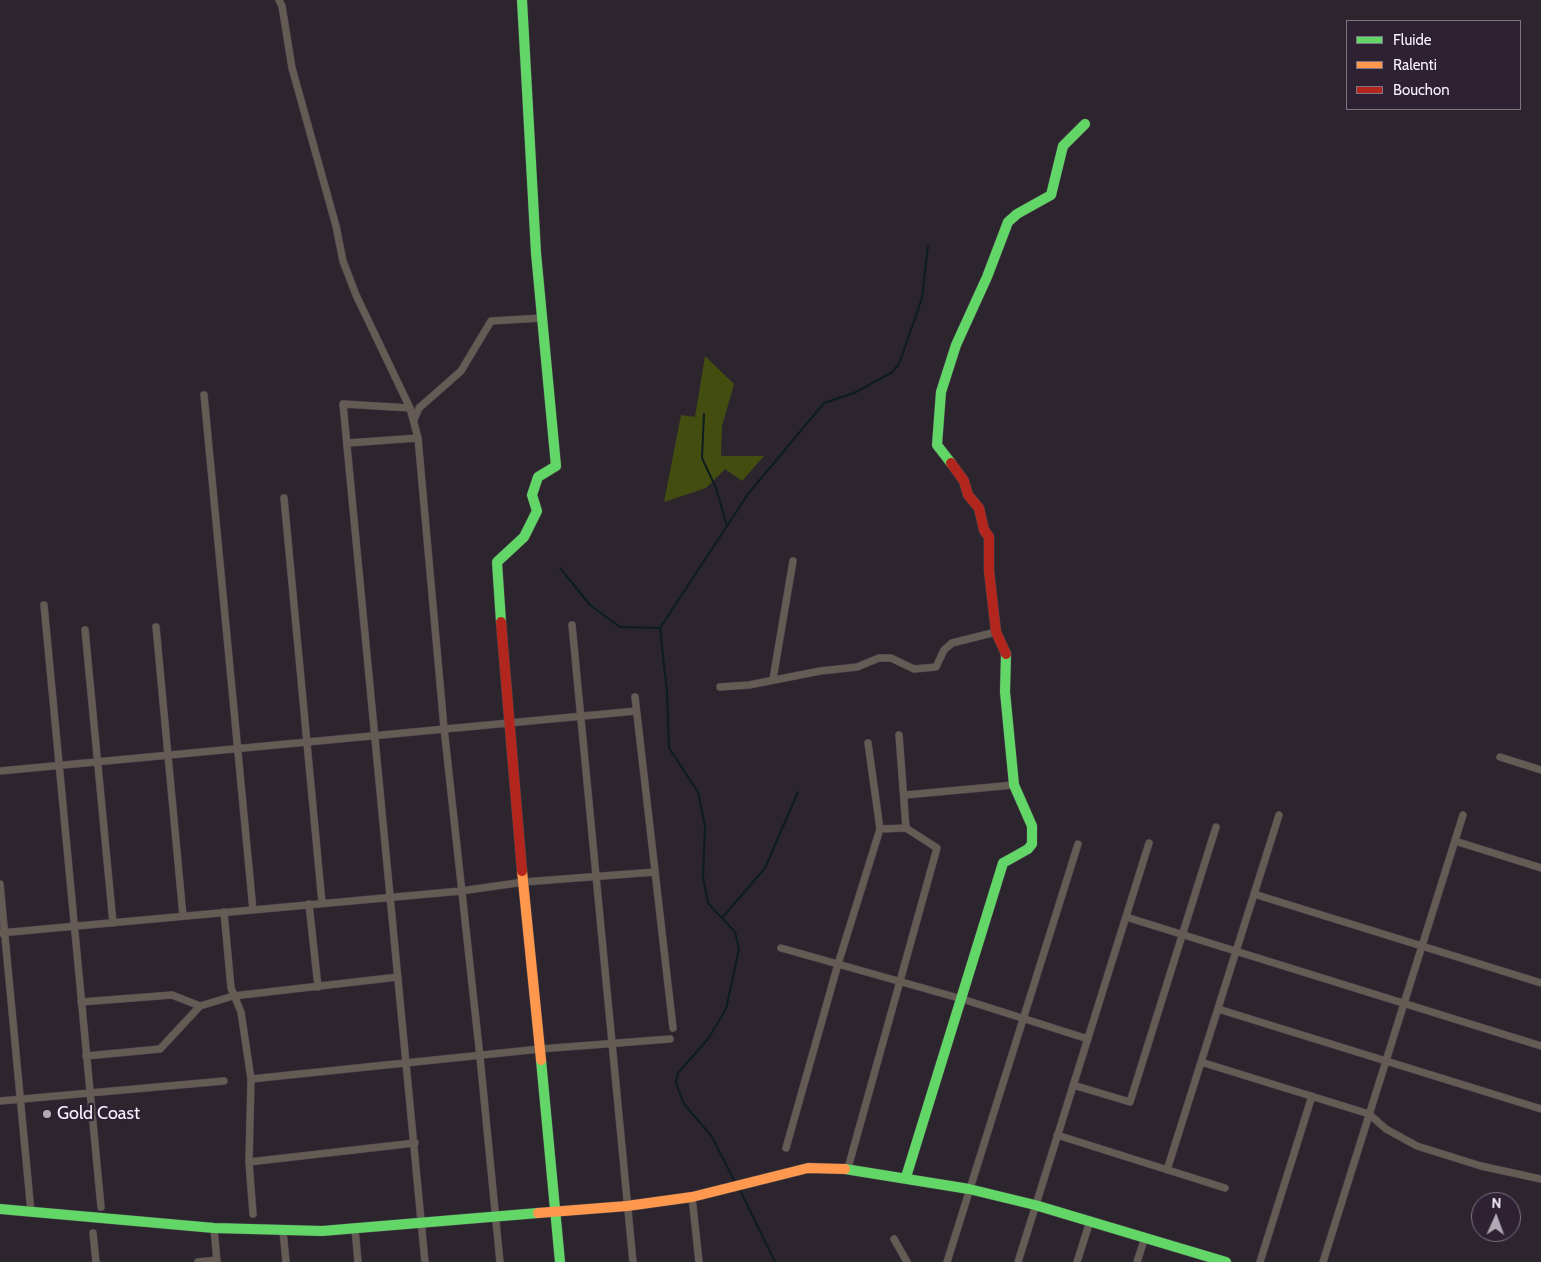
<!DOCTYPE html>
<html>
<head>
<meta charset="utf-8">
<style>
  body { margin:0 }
  #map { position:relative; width:1541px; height:1262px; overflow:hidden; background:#2c252e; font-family:Cabin,sans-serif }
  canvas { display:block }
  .legend { position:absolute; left:1346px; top:20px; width:175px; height:90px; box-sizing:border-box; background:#2e2132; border:1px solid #7f7483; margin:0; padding:6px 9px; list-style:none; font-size:15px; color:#f9f1fc }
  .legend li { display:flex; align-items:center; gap:10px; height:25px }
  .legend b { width:25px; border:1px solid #7f7483 }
  .north { position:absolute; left:1471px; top:1192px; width:50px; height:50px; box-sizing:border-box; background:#2e2132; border:1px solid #7f7483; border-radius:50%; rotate:2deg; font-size:14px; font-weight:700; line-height:20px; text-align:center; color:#f9f1fc }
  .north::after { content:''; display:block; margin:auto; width:18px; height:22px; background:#b1aab4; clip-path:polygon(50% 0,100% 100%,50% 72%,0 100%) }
</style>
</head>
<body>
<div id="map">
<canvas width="1541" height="1262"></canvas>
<ul class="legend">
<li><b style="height:6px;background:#63d668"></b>Fluide</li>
<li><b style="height:6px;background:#ff974d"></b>Ralenti</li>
<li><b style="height:6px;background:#b3261e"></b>Bouchon</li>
</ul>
<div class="north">N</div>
</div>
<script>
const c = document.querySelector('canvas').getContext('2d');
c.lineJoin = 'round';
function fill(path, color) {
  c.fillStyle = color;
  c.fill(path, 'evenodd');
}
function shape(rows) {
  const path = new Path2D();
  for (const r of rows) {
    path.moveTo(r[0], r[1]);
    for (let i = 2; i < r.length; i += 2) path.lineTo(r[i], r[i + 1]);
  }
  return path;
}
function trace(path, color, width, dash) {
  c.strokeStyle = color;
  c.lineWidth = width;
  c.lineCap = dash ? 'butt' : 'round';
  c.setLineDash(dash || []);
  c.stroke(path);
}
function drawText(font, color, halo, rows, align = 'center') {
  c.font = font + ' Cabin,sans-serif';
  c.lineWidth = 4.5;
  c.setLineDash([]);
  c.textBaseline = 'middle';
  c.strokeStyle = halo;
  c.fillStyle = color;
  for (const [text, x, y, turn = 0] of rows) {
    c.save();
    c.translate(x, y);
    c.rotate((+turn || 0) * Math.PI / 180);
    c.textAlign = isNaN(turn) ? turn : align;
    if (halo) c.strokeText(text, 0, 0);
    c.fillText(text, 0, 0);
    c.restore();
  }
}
const green = shape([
  [705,356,734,384,722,426,721,456,764,456,742,481,725,469,706,488,664,502,681,415,695,417]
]);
const stream = shape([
  [704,414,702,458,716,488,727,526],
  [560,568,590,605,620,627,660,628],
  [722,918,765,868,798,792],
  [735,1182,712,1137,684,1104,676,1083,678,1073,708,1039,726,1009,739,949,735,932,708,903,703,877,705,826,698,792,669,748,667,692,660,628,748,494,824,403,854,393,891,373,899,364,922,298,928,246],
  [739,1188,775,1262]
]);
const street = shape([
  [279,0,282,6,292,68,336,226,343,261,356,295,410,408,418,438,444,728,480,1057,500,1262],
  [204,395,253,910],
  [410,408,343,404,425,1262],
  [414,420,419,408,461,371,491,321,542,318],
  [348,443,418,438],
  [284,498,322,903],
  [44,605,101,1207],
  [572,625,633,1262],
  [156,627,183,916],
  [85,630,113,923],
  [773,679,793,561],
  [720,687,749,685,820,671,857,667,879,658,891,658,914,669,936,667,944,650,952,643,996,632],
  [635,697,673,1028],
  [899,735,906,828],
  [1500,757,1541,770],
  [0,771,636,711],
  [905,795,1014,785],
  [1455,841,1541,868],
  [0,884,31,1212],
  [1254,894,1541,983],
  [309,904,318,987],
  [224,912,231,988,241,1012,251,1079,249,1162,253,1214],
  [1126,917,1541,1046],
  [0,933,461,891,524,882,655,872],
  [781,948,962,999,1088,1039],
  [81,1002,172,995,200,1006],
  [1218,1009,1541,1109],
  [86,1056,160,1049,200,1006,233,996,398,977],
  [1201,1062,1369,1114,1386,1129,1417,1146,1481,1166,1541,1179],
  [251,1079,540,1049,670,1039],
  [1073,1085,1130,1102,1216,827],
  [0,1101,224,1081],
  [1057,1135,1225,1188],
  [786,1148,838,964,880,829,868,743],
  [249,1162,415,1143],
  [848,1168,937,848,906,828,880,829],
  [1167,1170,1279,815],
  [692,1197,699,1262],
  [214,1228,217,1262],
  [355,1229,358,1262],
  [283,1231,286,1262],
  [93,1233,96,1262],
  [894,1239,907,1262],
  [198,1262,217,1260],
  [947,1262,1078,844],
  [1018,1262,1149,843],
  [1077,1262,1090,1221],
  [1137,1262,1145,1237],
  [1260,1262,1312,1096],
  [1323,1262,1463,815]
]);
const fast = shape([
  [951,463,937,445,941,392,956,345,987,277,1008,222,1017,214,1051,195,1063,146,1085,124],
  [501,622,497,562,524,537,537,511,532,495,538,477,556,466,536,253,522,0],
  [541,1060,560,1262],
  [845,1169,969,1189,1035,1205,1226,1262],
  [906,1177,1003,863,1028,849,1032,844,1032,826,1014,785,1005,692,1006,654],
  [0,1209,214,1228,322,1231,538,1213]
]);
const slow = shape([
  [522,871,541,1060],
  [538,1213,627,1206,692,1197,808,1168,845,1169]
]);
const jam = shape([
  [951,463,964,481,968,495,979,508,984,530,989,537,989,571,996,632,1006,654],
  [501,622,522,871]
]);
const markers = [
  [47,1114,5,"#b1aab4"]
];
const poiNames = [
  ["Gold Coast",57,1114]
];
fill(green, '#434d10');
trace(stream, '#0d1d1f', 2);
trace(street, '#48424a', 8);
trace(fast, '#48424a', 11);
trace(slow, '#48424a', 11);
trace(jam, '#48424a', 11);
trace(street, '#645b55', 7);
trace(fast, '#63d668', 10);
trace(slow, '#ff974d', 10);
trace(jam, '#b3261e', 10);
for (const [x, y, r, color] of markers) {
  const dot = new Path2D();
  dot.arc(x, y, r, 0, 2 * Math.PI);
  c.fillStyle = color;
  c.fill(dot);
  trace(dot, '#2e2132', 2);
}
drawText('18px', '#f9f1fc', '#2e2132', poiNames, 'left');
</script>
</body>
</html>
